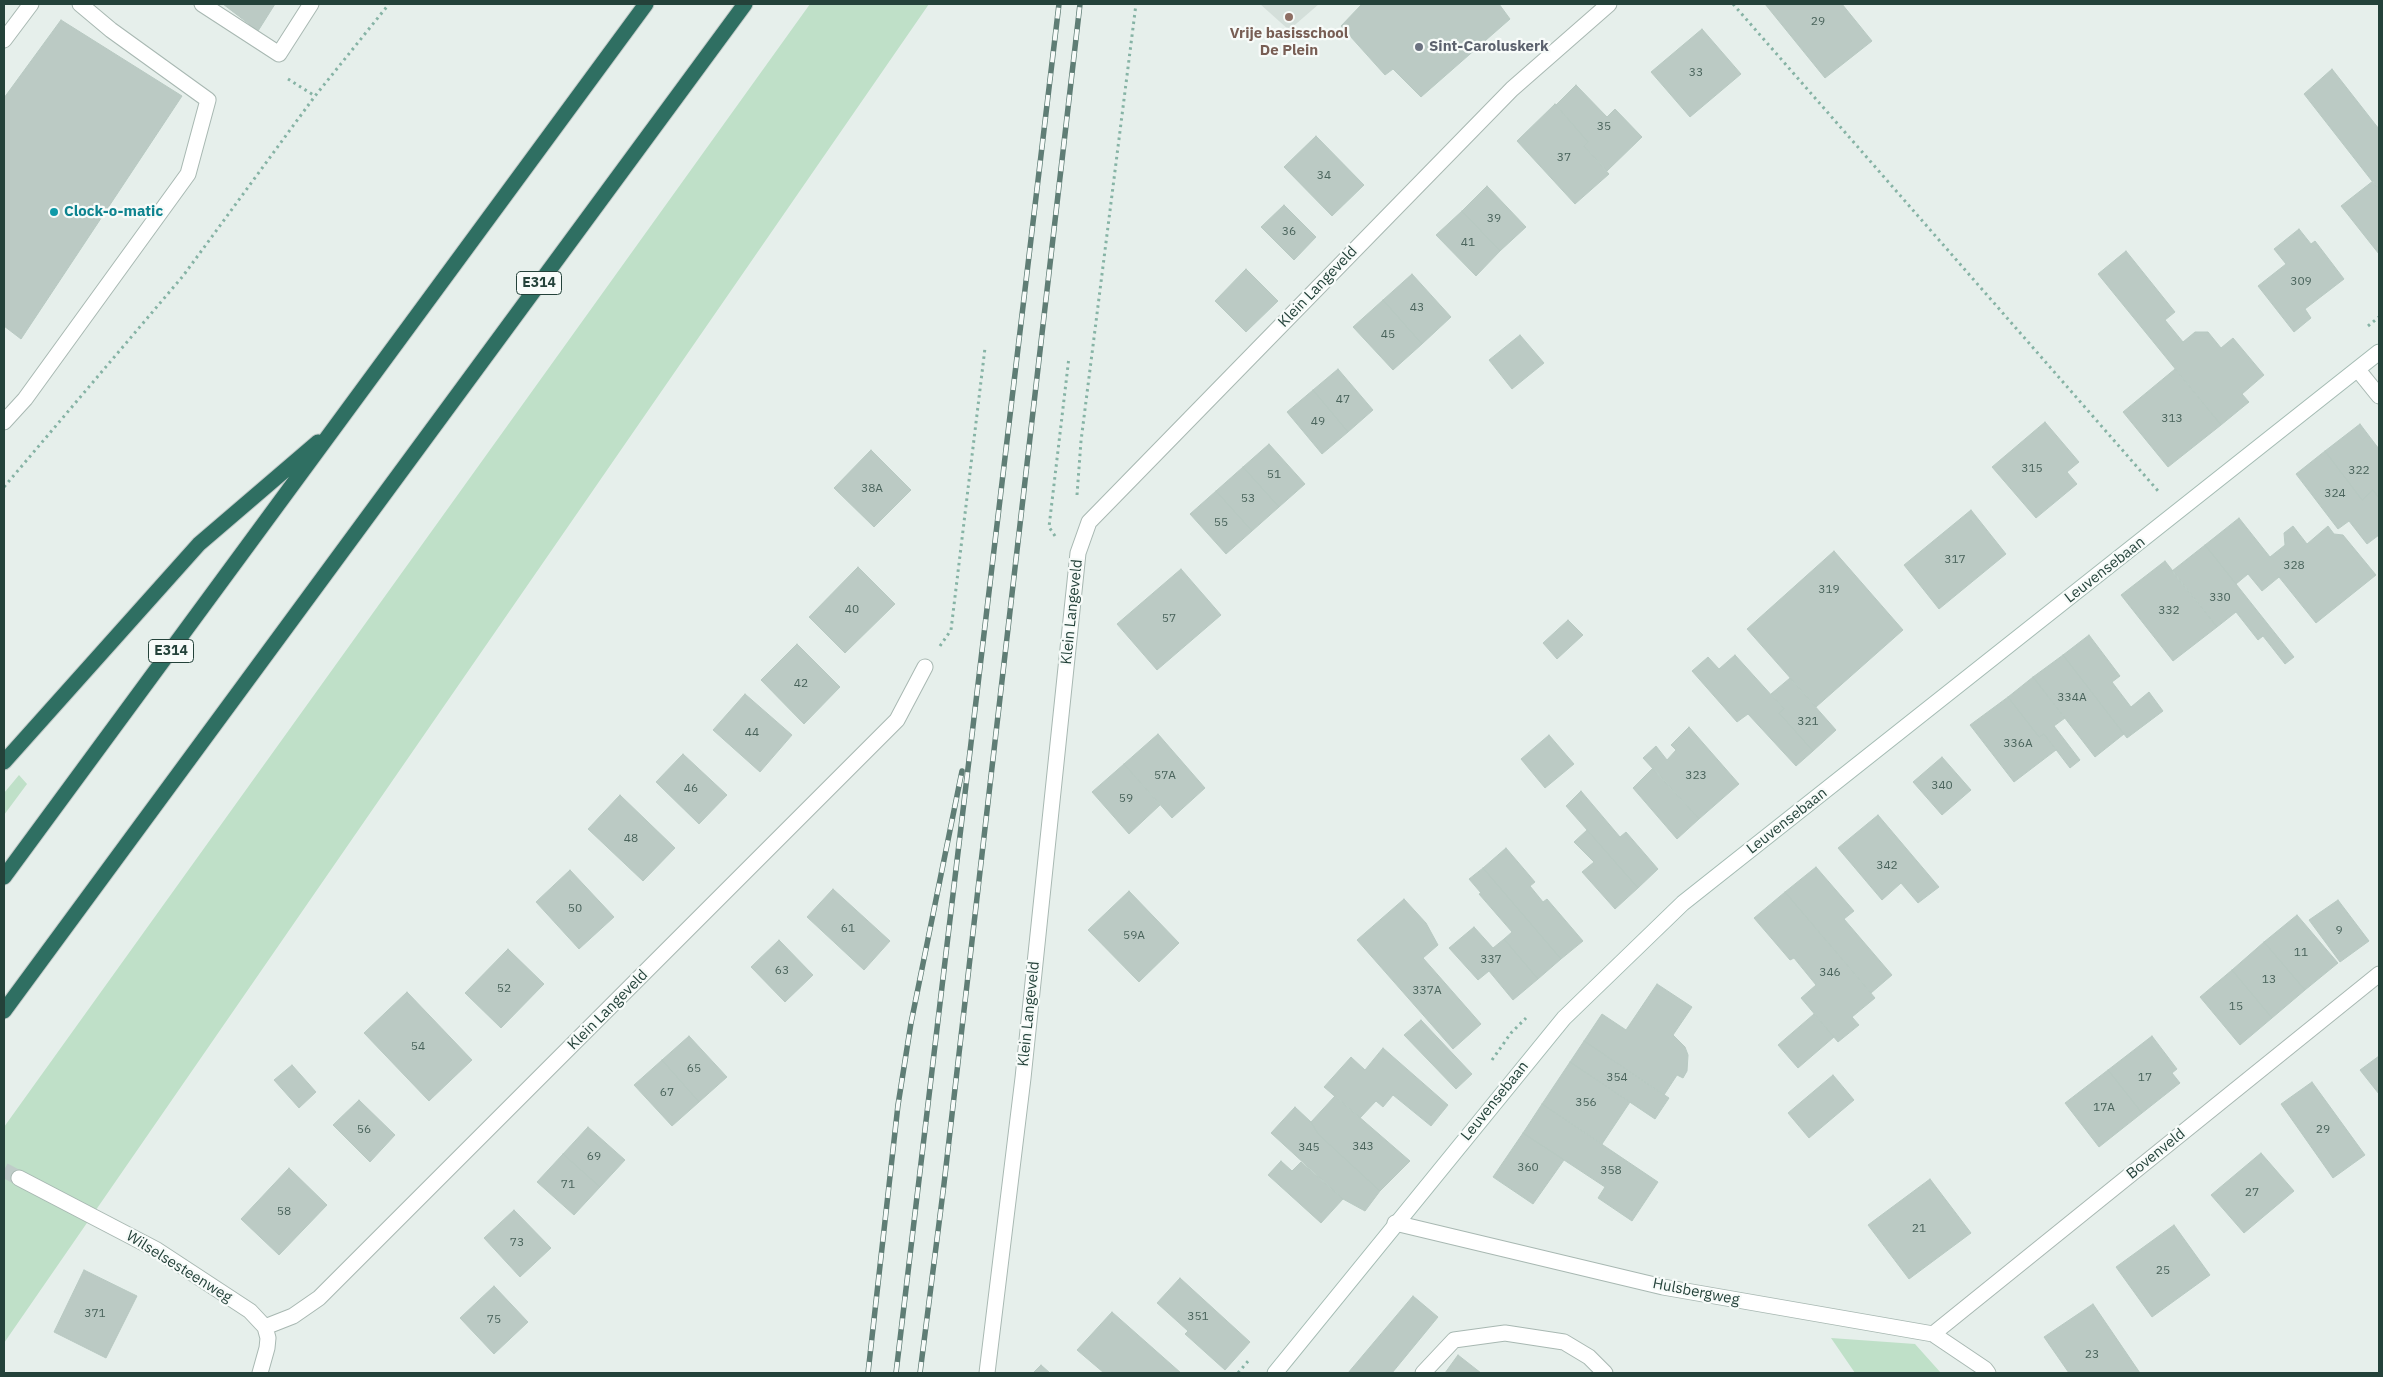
<!DOCTYPE html>
<html>
<head>
<meta charset="utf-8">
<style>
  body { margin:0 }
  #map { position:relative; width:2383px; height:1377px; overflow:hidden; background:#e6efeb; font-family:"IBM Plex Sans",sans-serif }
  canvas { display:block }
  .frame { position:absolute; inset:0; border:5px solid #24423a; pointer-events:none }
</style>
</head>
<body>
<div id="map">
<canvas width="2383" height="1377"></canvas>
<div class="frame"></div>
</div>
<script>
const c = document.querySelector('canvas').getContext('2d');
c.lineJoin = 'round';
function fill(path, color) {
  c.fillStyle = color;
  c.fill(path, 'evenodd');
}
function shape(rows) {
  const path = new Path2D();
  for (const r of rows) {
    path.moveTo(r[0], r[1]);
    for (let i = 2; i < r.length; i += 2) path.lineTo(r[i], r[i + 1]);
  }
  return path;
}
function trace(path, color, width, dash) {
  c.strokeStyle = color;
  c.lineWidth = width;
  c.lineCap = dash ? 'butt' : 'round';
  c.setLineDash(dash || []);
  c.stroke(path);
}
function drawText(font, color, halo, rows, align = 'center') {
  c.font = font + ' "IBM Plex Sans",sans-serif';
  c.lineWidth = 4.5;
  c.setLineDash([]);
  c.textBaseline = 'middle';
  c.strokeStyle = halo;
  c.fillStyle = color;
  for (const [text, x, y, turn = 0] of rows) {
    c.save();
    c.translate(x, y);
    c.rotate((+turn || 0) * Math.PI / 180);
    c.textAlign = isNaN(turn) ? turn : align;
    if (halo) c.strokeText(text, 0, 0);
    c.fillText(text, 0, 0);
    c.restore();
  }
}
const built = shape([
  [1260,4,1319,4,1289,30]
]);
const green = shape([
  [810,4,929,4,4,1343,4,1127],
  [19,775,27,784,4,815,4,793],
  [1831,1338,1915,1344,1941,1373,1855,1373]
]);
const building = shape([
  [223,4,275,4,258,31,223,4],
  [1362,4,1499,4,1510,19,1421,97,1393,69,1385,75,1341,26,1362,4],
  [1765,4,1842,4,1872,41,1825,78,1765,4],
  [61,20,182,96,21,339,4,326,4,98,61,20],
  [1702,29,1741,74,1690,117,1651,72,1702,29],
  [2332,69,2379,129,2379,190,2304,94,2332,69],
  [1576,85,1607,117,1615,109,1642,137,1607,171,1584,146,1588,142,1556,105,1576,85],
  [1555,104,1588,142,1584,146,1609,174,1575,204,1517,141,1555,104],
  [1316,136,1364,185,1332,216,1284,167,1316,136],
  [2373,181,2379,190,2379,254,2341,206,2373,181],
  [1487,186,1526,227,1500,251,1462,211,1487,186],
  [1284,205,1316,237,1294,260,1261,227,1284,205],
  [1462,211,1500,251,1476,276,1436,235,1462,211],
  [2299,229,2311,244,2315,241,2344,279,2305,309,2311,318,2294,332,2258,286,2286,264,2274,249,2299,229],
  [2126,251,2175,312,2165,320,2183,342,2195,332,2208,332,2221,348,2233,338,2264,375,2242,394,2249,402,2221,425,2098,274,2126,251],
  [1246,269,1278,301,1246,332,1215,301,1246,269],
  [1412,274,1451,317,1422,344,1383,300,1412,274],
  [1383,300,1422,344,1393,370,1353,327,1383,300],
  [1520,335,1544,363,1512,389,1489,360,1520,335],
  [1338,369,1373,410,1348,432,1313,390,1338,369],
  [2175,369,2221,425,2168,467,2123,412,2175,369],
  [1313,390,1348,432,1322,454,1287,412,1313,390],
  [2045,422,2079,462,2067,472,2077,484,2036,518,1992,467,2045,422],
  [2360,424,2379,449,2379,498,2373,490,2362,500,2325,451,2360,424],
  [1269,444,1305,484,1279,507,1243,467,1269,444],
  [871,450,911,490,874,527,834,488,871,450],
  [2325,451,2362,500,2373,490,2379,498,2379,535,2367,544,2349,521,2338,529,2296,474,2325,451],
  [1243,467,1279,507,1252,531,1216,491,1243,467],
  [1216,491,1252,531,1226,554,1190,514,1216,491],
  [1971,510,2006,554,1939,609,1904,565,1971,510],
  [2239,518,2270,557,2285,545,2284,533,2293,526,2307,544,2328,526,2334,534,2343,535,2376,575,2316,623,2279,577,2262,591,2248,574,2236,584,2205,545,2239,518],
  [2205,545,2236,584,2294,657,2285,664,2263,636,2258,640,2236,612,2217,627,2172,571,2205,545],
  [1834,551,1903,630,1816,707,1747,629,1834,551],
  [2165,561,2217,627,2173,661,2121,595,2165,561],
  [858,567,895,604,845,653,809,617,858,567],
  [1181,569,1221,615,1157,670,1117,624,1181,569],
  [1568,620,1583,635,1557,659,1543,643,1568,620],
  [2089,635,2120,676,2112,682,2131,707,2149,692,2163,711,2127,738,2063,655,2089,635],
  [797,644,840,687,804,724,761,680,797,644],
  [1735,655,1784,709,1779,713,1813,751,1796,766,1748,714,1737,722,1692,671,1708,657,1719,669,1735,655],
  [2063,655,2124,734,2095,757,2033,677,2063,655],
  [2033,677,2065,718,2054,726,2080,760,2070,768,2044,734,2039,737,2008,697,2033,677],
  [1790,678,1836,730,1813,751,1779,713,1784,709,1771,694,1790,678],
  [745,694,792,735,760,772,713,730,745,694],
  [2008,697,2039,737,2044,734,2056,750,2014,782,1970,725,2008,697],
  [1689,727,1739,784,1699,819,1643,758,1656,746,1667,760,1676,750,1671,745,1689,727],
  [1158,734,1205,788,1172,818,1124,764,1158,734],
  [1549,735,1574,764,1545,788,1521,759,1549,735],
  [683,754,727,795,699,824,656,782,683,754],
  [1942,757,1971,790,1942,815,1913,782,1942,757],
  [1124,764,1160,805,1129,834,1092,792,1124,764],
  [1653,768,1699,819,1677,839,1633,788,1653,768],
  [1581,791,1620,837,1626,832,1658,869,1638,888,1566,806,1581,791],
  [620,795,675,848,643,881,588,829,620,795],
  [1878,815,1939,887,1918,903,1901,883,1882,900,1838,848,1878,815],
  [1587,830,1638,888,1615,909,1582,872,1594,862,1574,842,1587,830],
  [1506,848,1535,882,1530,886,1543,902,1547,899,1583,941,1561,959,1483,868,1506,848],
  [1816,867,1854,911,1844,919,1892,975,1871,993,1785,892,1816,867],
  [1483,868,1561,959,1538,979,1504,939,1512,932,1479,894,1481,893,1469,879,1483,868],
  [570,870,614,917,579,949,536,902,570,870],
  [833,889,890,941,864,970,807,917,833,889],
  [1129,891,1179,943,1139,982,1088,930,1129,891],
  [1785,892,1875,998,1852,1017,1859,1025,1838,1042,1801,998,1816,985,1794,958,1790,960,1754,918,1785,892],
  [1404,899,1426,923,1438,945,1423,958,1481,1024,1453,1049,1357,940,1404,899],
  [2338,900,2369,941,2340,962,2309,920,2338,900],
  [2297,915,2338,963,2305,990,2264,942,2297,915],
  [1474,927,1493,948,1504,939,1538,979,1513,1000,1489,971,1478,980,1449,948,1474,927],
  [779,940,813,975,785,1002,751,967,779,940],
  [2264,942,2305,990,2272,1018,2232,970,2264,942],
  [508,949,544,984,501,1028,465,993,508,949],
  [2232,970,2272,1018,2240,1045,2200,997,2232,970],
  [1657,984,1692,1007,1673,1035,1685,1047,1688,1055,1687,1071,1683,1078,1677,1075,1664,1095,1584,1041,1602,1014,1626,1030,1657,984],
  [407,992,472,1060,429,1101,364,1033,407,992],
  [1814,1014,1834,1037,1798,1068,1778,1045,1814,1014],
  [1421,1020,1472,1074,1456,1089,1404,1035,1421,1020],
  [689,1036,727,1077,699,1102,662,1060,689,1036],
  [2152,1036,2177,1069,2172,1073,2180,1083,2142,1113,2108,1070,2152,1036],
  [1584,1041,1669,1098,1655,1119,1570,1062,1584,1041],
  [1383,1048,1448,1105,1431,1126,1393,1095,1383,1107,1376,1101,1360,1118,1324,1087,1351,1057,1365,1070,1383,1048],
  [2379,1056,2379,1094,2360,1070,2379,1056],
  [662,1060,699,1102,672,1126,634,1085,662,1060],
  [1570,1062,1630,1102,1602,1144,1542,1104,1570,1062],
  [292,1065,316,1092,299,1108,274,1080,292,1065],
  [2108,1070,2142,1113,2099,1147,2065,1103,2108,1070],
  [1833,1075,1854,1100,1809,1138,1788,1113,1833,1075],
  [2312,1082,2365,1155,2333,1178,2281,1104,2312,1082],
  [1335,1096,1410,1161,1380,1191,1318,1134,1311,1122,1335,1096],
  [359,1100,395,1135,370,1162,333,1125,359,1100],
  [1542,1104,1658,1182,1632,1221,1598,1198,1605,1187,1523,1133,1542,1104],
  [1295,1107,1311,1122,1318,1134,1380,1191,1365,1211,1343,1199,1271,1133,1295,1107],
  [588,1127,625,1160,600,1187,563,1154,588,1127],
  [1523,1133,1564,1160,1533,1204,1493,1177,1523,1133],
  [2261,1153,2294,1191,2244,1233,2211,1195,2261,1153],
  [563,1154,600,1187,574,1215,537,1182,563,1154],
  [1281,1161,1292,1171,1301,1162,1343,1199,1321,1223,1268,1175,1281,1161],
  [289,1168,327,1205,279,1255,241,1219,289,1168],
  [1930,1179,1971,1233,1909,1279,1868,1225,1930,1179],
  [514,1210,551,1248,520,1277,484,1238,514,1210],
  [2174,1225,2210,1275,2152,1317,2116,1267,2174,1225],
  [84,1270,137,1296,106,1358,54,1332,84,1270],
  [1180,1278,1250,1342,1225,1370,1185,1334,1188,1331,1157,1303,1180,1278],
  [494,1286,528,1322,494,1354,460,1318,494,1286],
  [1413,1296,1438,1317,1392,1373,1348,1373,1413,1296],
  [2093,1304,2140,1373,2069,1373,2044,1337,2093,1304],
  [1112,1312,1181,1373,1104,1373,1077,1350,1112,1312],
  [1458,1355,1481,1373,1445,1373,1458,1355],
  [1041,1365,1050,1373,1033,1373,1041,1365]
]);
const streetTunnel = shape([
  [4,1170,19,1178]
]);
const path = shape([
  [1733,4,2159,492],
  [288,79,315,96],
  [2368,326,2379,317],
  [4,487,183,276,315,96,389,4],
  [1077,495,1081,441,1136,4],
  [1055,536,1049,527,1069,357],
  [940,646,951,630,985,348],
  [1492,1060,1511,1033,1526,1018],
  [1238,1373,1249,1360]
]);
const lane = shape([
  [202,4,279,54,311,4],
  [4,40,31,4],
  [4,422,25,399,188,174,208,100,111,30,80,4]
]);
const street = shape([
  [2358,370,2379,396],
  [19,1178,157,1250,250,1311,265,1327,268,1338,267,1348,260,1373],
  [1395,1223,1663,1287,1933,1334,1985,1369,1988,1373],
  [265,1327,293,1316,319,1298,897,720,925,667],
  [1933,1334,2379,974],
  [987,1373,1023,1078,1078,553,1089,522,1512,89,1609,4],
  [1423,1373,1454,1340,1505,1333,1564,1342,1589,1357,1605,1373]
]);
const secondary = shape([
  [1275,1373,1564,1018,1683,903,2379,352]
]);
const highway = shape([
  [4,762,199,544,318,442],
  [4,877,646,4],
  [4,1011,745,4]
]);
const rail = shape([
  [868,1373,898,1105,911,1023,962,771],
  [896,1373,1059,4],
  [920,1373,944,1184,1080,4]
]);
const markers = [
  [1289,17,5,"#8d6e63"],
  [1419,47,5,"#6b7280"],
  [54,212,5,"#0f9aa8"]
];
const numberNames = [
  ["29",1818,22],
  ["33",1696,73],
  ["35",1604,127],
  ["37",1564,158],
  ["34",1324,176],
  ["39",1494,219],
  ["36",1289,232],
  ["41",1468,243],
  ["309",2301,282],
  ["43",1417,308],
  ["45",1388,335],
  ["47",1343,400],
  ["313",2172,419],
  ["49",1318,422],
  ["315",2032,469],
  ["322",2359,471],
  ["51",1274,475],
  ["38A",872,489],
  ["324",2335,494],
  ["53",1248,499],
  ["55",1221,523],
  ["317",1955,560],
  ["328",2294,566],
  ["319",1829,590],
  ["330",2220,598],
  ["40",852,610],
  ["332",2169,611],
  ["57",1169,619],
  ["42",801,684],
  ["334A",2072,698],
  ["321",1808,722],
  ["44",752,733],
  ["336A",2018,744],
  ["57A",1165,776],
  ["323",1696,776],
  ["340",1942,786],
  ["46",691,789],
  ["59",1126,799],
  ["48",631,839],
  ["342",1887,866],
  ["50",575,909],
  ["61",848,929],
  ["9",2339,931],
  ["59A",1134,936],
  ["11",2301,953],
  ["337",1491,960],
  ["63",782,971],
  ["346",1830,973],
  ["13",2269,980],
  ["52",504,989],
  ["337A",1427,991],
  ["15",2236,1007],
  ["54",418,1047],
  ["65",694,1069],
  ["354",1617,1078],
  ["17",2145,1078],
  ["67",667,1093],
  ["356",1586,1103],
  ["17A",2104,1108],
  ["56",364,1130],
  ["29",2323,1130],
  ["343",1363,1147],
  ["345",1309,1148],
  ["69",594,1157],
  ["360",1528,1168],
  ["358",1611,1171],
  ["71",568,1185],
  ["27",2252,1193],
  ["58",284,1212],
  ["21",1919,1229],
  ["73",517,1243],
  ["25",2163,1271],
  ["371",95,1314],
  ["351",1198,1317],
  ["75",494,1320],
  ["23",2092,1355]
];
const shields = [
  [539,283,45],
  [171,651,45]
];
const shieldNames = [
  ["E314",539,283],
  ["E314",171,651]
];
const educationNames = [
  ["Vrije basisschool",1289,34],
  ["De Plein",1289,51]
];
const worshipNames = [
  ["Sint-Caroluskerk",1429,47]
];
const cultureNames = [
  ["Clock-o-matic",64,212]
];
const streetNames = [
  ["Klein Langeveld",1318,287,-46],
  ["Leuvensebaan",2105,570,-38],
  ["Klein Langeveld",1072,612,-84],
  ["Leuvensebaan",1787,821,-38],
  ["Klein Langeveld",608,1010,-45],
  ["Klein Langeveld",1029,1014,-84],
  ["Leuvensebaan",1495,1101,-51],
  ["Bovenveld",2156,1154,-39],
  ["Wilselsesteenweg",179,1267,32],
  ["Hulsbergweg",1696,1292,11]
];
fill(built, '#d4dfda');
fill(green, '#bfe0c8');
fill(building, '#bbcac4');
trace(building, '#b8c9c2', 1);
trace(streetTunnel, '#bfccc8', 15, [15, 8]);
trace(lane, '#a8b8b2', 17);
trace(street, '#a8b8b2', 17);
trace(secondary, '#a4bbb3', 17);
trace(highway, '#c2cac8', 17);
trace(path, '#86b3a5', 3, [2.5, 4]);
trace(lane, '#fff', 15);
trace(street, '#fff', 15);
trace(secondary, '#fff', 15);
trace(highway, '#2f6f62', 15);
trace(rail, '#5f7d75', 5.5);
trace(rail, '#f7fbf9', 4, [11]);
for (const [x, y, r, color] of markers) {
  const dot = new Path2D();
  dot.arc(x, y, r, 0, 2 * Math.PI);
  c.fillStyle = color;
  c.fill(dot);
  trace(dot, '#f7fbf9', 2);
}
drawText('12px', '#4a645c', null, numberNames);
for (const [x, y, w] of shields) {
  const box = new Path2D();
  box.roundRect(x - w / 2, y - 11.5, w, 23, 4);
  c.fillStyle = '#f7fbf9';
  c.fill(box);
  trace(box, '#24423a', 1);
}
drawText('bold 14px', '#24423a', null, shieldNames);
drawText('bold 15px', '#785e54', '#f7fbf9', educationNames);
drawText('bold 15px', '#5b616d', '#f7fbf9', worshipNames, 'left');
drawText('bold 15px', '#0d838f', '#f7fbf9', cultureNames, 'left');
drawText('15px', '#24423a', '#f7fbf9', streetNames);
</script>
</body>
</html>
